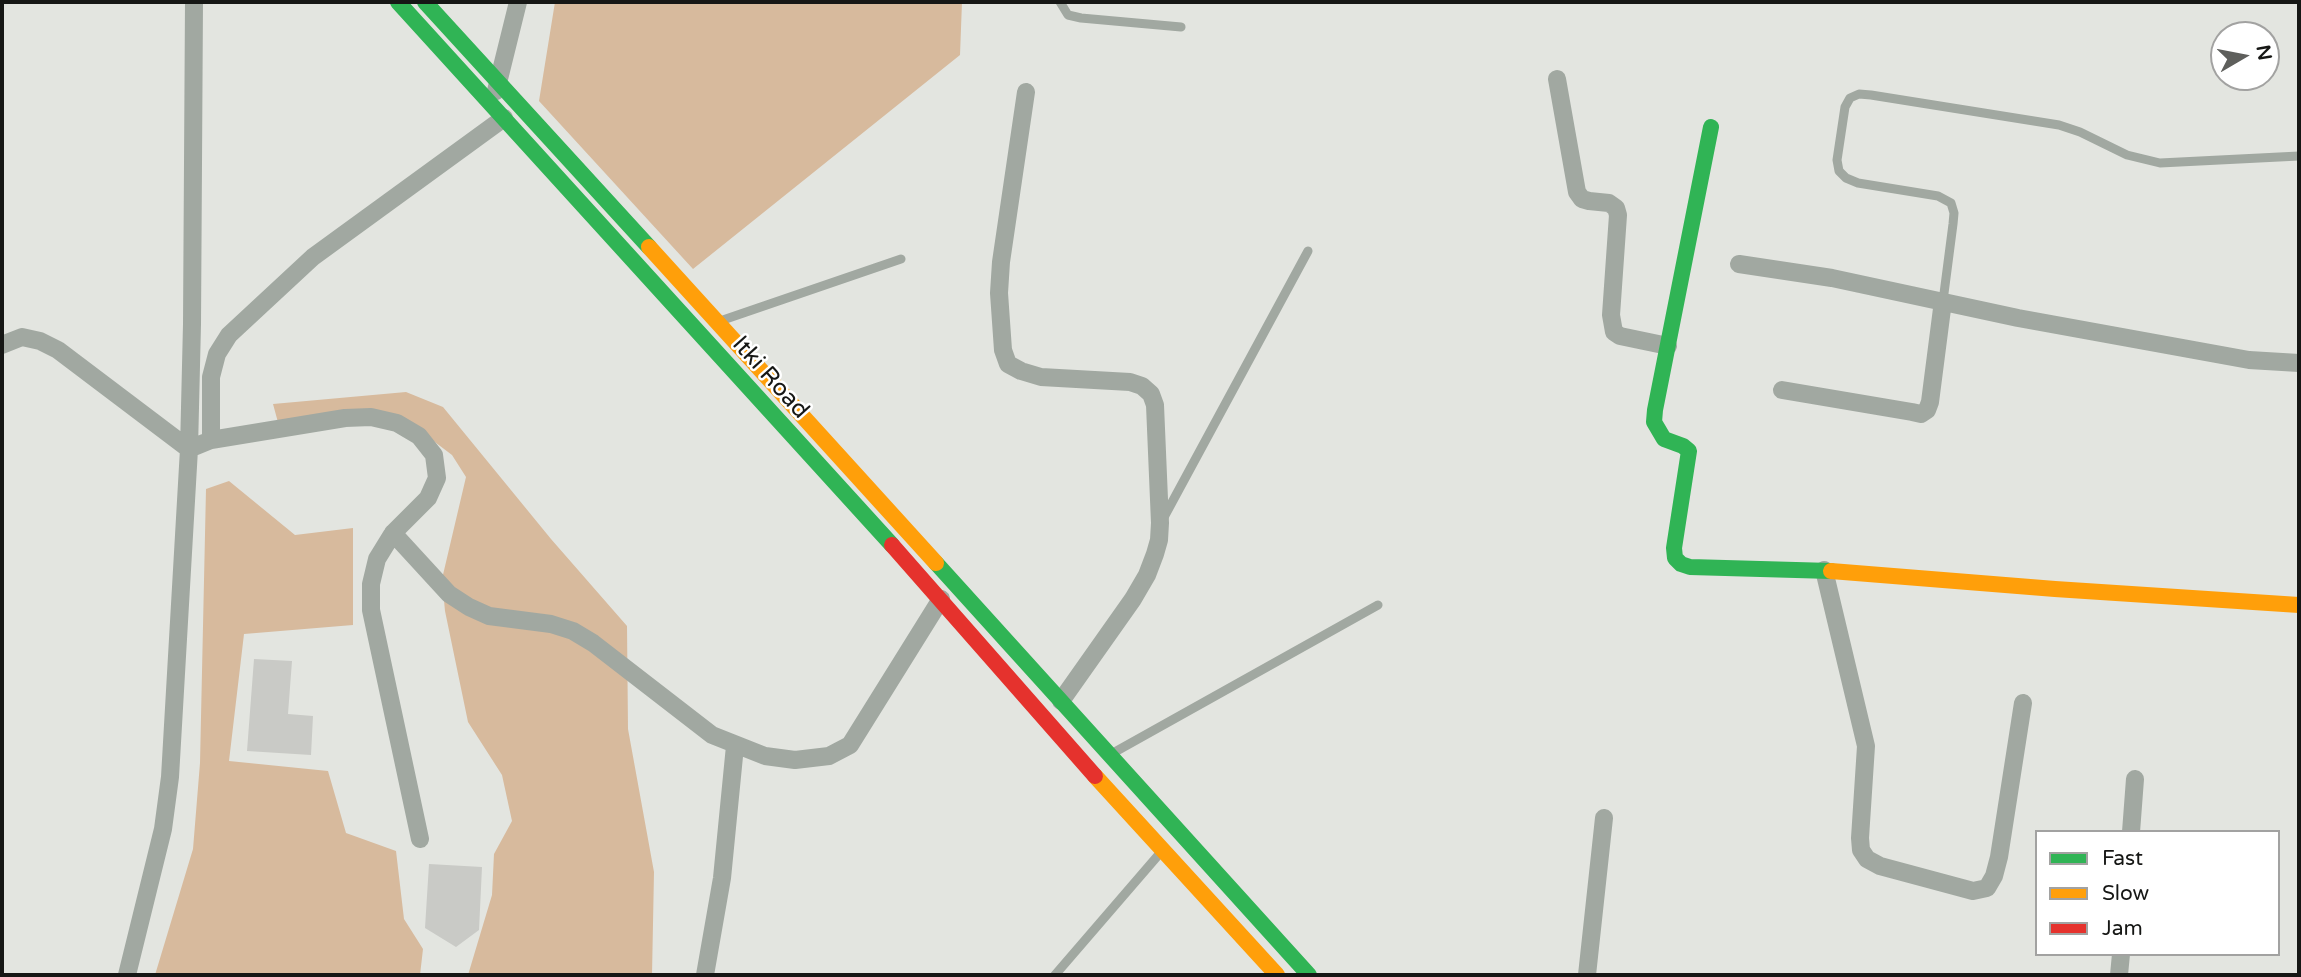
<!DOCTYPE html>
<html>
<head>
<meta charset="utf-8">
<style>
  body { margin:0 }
  #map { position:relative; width:2301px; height:977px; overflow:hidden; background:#e3e5e0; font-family:"Varela Round",sans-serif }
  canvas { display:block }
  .frame { position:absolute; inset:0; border:4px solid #161715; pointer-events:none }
  .legend { position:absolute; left:2035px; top:830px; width:245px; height:126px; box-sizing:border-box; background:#fff; border:2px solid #a2a2a1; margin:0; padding:9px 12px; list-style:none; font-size:21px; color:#161715 }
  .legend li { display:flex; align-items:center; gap:14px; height:35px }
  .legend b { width:35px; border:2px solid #a2a2a1 }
  .north { position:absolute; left:2210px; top:21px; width:70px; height:70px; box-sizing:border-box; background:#fff; border:2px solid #a2a2a1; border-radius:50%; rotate:80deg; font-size:19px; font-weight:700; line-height:28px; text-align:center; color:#161715 }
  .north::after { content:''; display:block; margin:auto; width:24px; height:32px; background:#5e5f5c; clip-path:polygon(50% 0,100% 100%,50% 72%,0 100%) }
</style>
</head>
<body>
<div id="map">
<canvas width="2301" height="977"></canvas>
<div class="frame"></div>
<ul class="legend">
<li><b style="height:9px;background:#30b455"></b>Fast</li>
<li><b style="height:9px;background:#ff9f0a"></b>Slow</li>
<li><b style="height:9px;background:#e5322d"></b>Jam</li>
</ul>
<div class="north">N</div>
</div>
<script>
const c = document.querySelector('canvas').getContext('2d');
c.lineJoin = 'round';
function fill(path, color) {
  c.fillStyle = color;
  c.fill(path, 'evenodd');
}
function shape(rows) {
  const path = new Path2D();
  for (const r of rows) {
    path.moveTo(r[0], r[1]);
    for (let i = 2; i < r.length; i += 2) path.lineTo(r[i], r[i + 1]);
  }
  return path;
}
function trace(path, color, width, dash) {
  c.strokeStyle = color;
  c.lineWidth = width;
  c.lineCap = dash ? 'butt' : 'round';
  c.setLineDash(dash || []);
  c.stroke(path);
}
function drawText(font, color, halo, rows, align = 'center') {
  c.font = font + ' "Varela Round",sans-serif';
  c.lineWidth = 5;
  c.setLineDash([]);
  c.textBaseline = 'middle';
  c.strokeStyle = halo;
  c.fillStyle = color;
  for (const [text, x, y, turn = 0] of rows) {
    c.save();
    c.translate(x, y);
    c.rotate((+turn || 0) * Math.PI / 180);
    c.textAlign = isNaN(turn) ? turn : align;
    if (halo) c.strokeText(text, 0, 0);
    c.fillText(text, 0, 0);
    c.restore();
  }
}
const forest = shape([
  [555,2,962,2,960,55,693,269,539,101],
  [406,392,443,407,551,539,627,626,628,729,654,872,652,975,468,975,492,895,494,854,512,821,502,775,468,722,445,611,442,579,466,477,452,455,407,421,279,426,273,404],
  [229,481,295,535,353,528,353,625,244,634,229,761,328,771,346,833,396,851,404,919,423,949,420,975,155,975,193,849,200,763,206,489]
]);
const building = shape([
  [254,659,292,661,288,714,313,716,311,755,247,751],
  [429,864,482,867,479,930,456,947,425,928]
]);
const lane = shape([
  [1060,2,1068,15,1081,18,1181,27],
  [1943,301,1953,224,1954,213,1951,203,1938,196,1858,183,1846,178,1839,171,1837,160,1845,107,1850,98,1859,94,1871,95,2059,125,2080,132,2127,155,2160,163,2299,156],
  [720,321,901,259],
  [1163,519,1308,251],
  [1113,753,1378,605],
  [1055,975,1161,852]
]);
const street = shape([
  [1557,79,1577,192,1582,199,1589,201,1609,203,1616,208,1618,215,1611,315,1614,332,1620,336,1668,346],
  [496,91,518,2],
  [1026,92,1001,262,999,293,1003,350,1008,364,1021,371,1041,377,1130,382,1142,386,1151,394,1155,405,1160,523,1159,540,1155,554,1147,575,1133,599,1061,701],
  [1739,264,1832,278,2018,318,2249,360,2299,363],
  [2,345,22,337,40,341,58,350,189,449,211,440,345,418,371,417,397,423,419,436,434,455,437,478,428,498,393,533,377,559,371,584,371,610,420,839],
  [1782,390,1912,412,1921,414,1927,410,1930,402,1943,301],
  [211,440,211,377,217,354,229,335,313,257,504,118],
  [393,533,449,594,469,607,489,616,551,624,573,631,593,643,712,735,765,756,795,760,829,756,850,745,941,599],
  [1824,570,1866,746,1860,838,1861,850,1867,859,1880,866,1973,891,1987,888,1994,876,1999,857,2023,703],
  [2131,832,2135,779],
  [127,975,163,829,170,777,189,449,192,324,194,2],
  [705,975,722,878,735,746],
  [1587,975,1604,818],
  [2119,975,2121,954]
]);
const fast = shape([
  [398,2,892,545],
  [425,2,649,247],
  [1711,127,1655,410,1654,422,1664,439,1683,446,1689,451,1674,548,1675,558,1681,564,1690,567,1831,571],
  [936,563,1309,975]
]);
const slow = shape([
  [649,247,936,563],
  [1831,571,2055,589,2299,605],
  [1095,776,1277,975]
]);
const jam = shape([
  [892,545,1095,776]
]);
const streetNames = [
  ["Itki Road",770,378,48]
];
fill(forest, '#d7ba9d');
fill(building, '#c9cac6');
trace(lane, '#a1a8a1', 9);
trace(street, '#a1a8a1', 18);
trace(fast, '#30b455', 16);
trace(slow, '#ff9f0a', 16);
trace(jam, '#e5322d', 16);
drawText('24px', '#161715', '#fff', streetNames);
</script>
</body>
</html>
